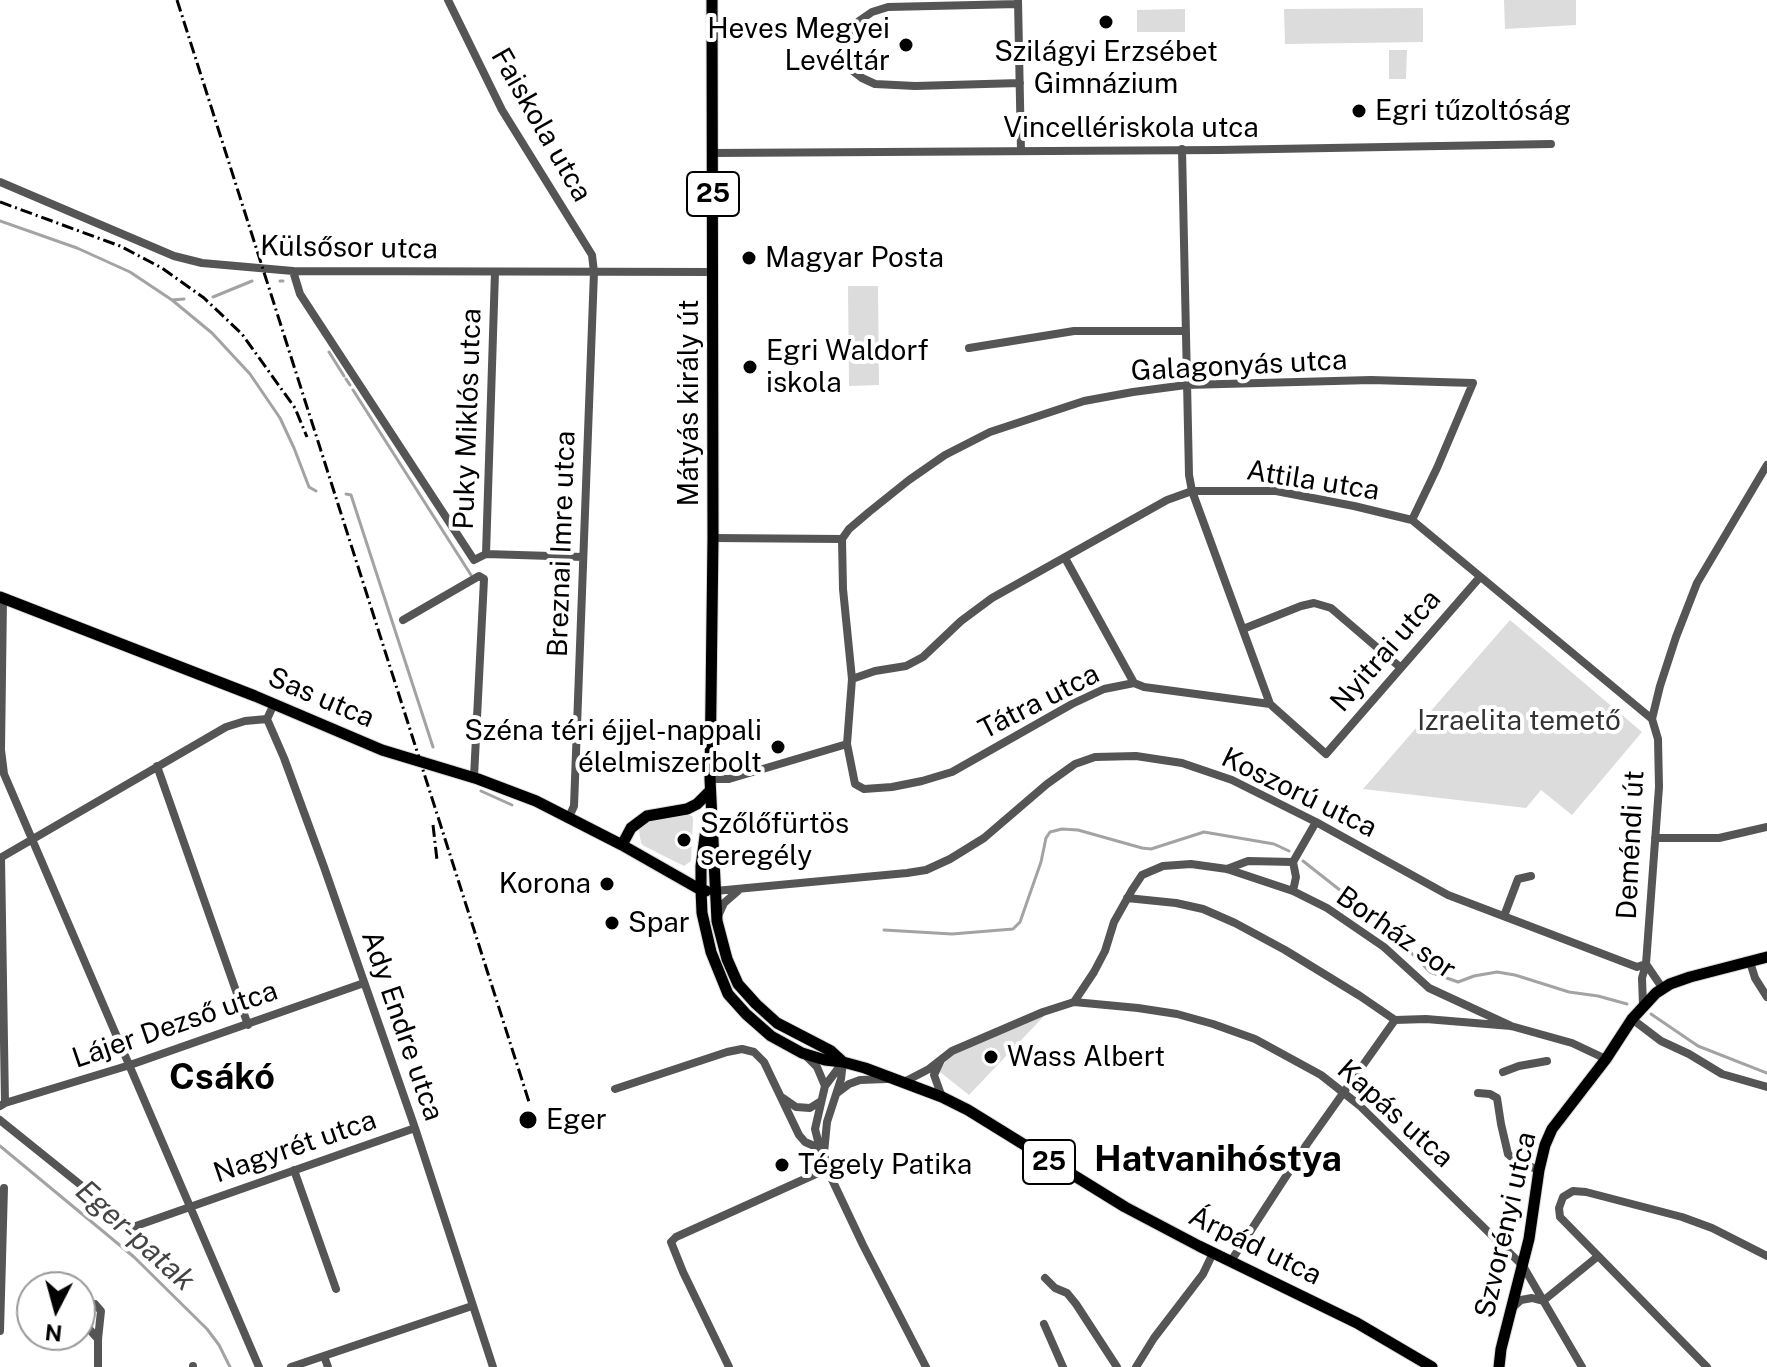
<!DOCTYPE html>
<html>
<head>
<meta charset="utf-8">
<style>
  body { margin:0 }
  #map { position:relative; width:1767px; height:1367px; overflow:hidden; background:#fff; font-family:"Public Sans",sans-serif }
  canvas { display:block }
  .north { position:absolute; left:16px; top:1271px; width:80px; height:80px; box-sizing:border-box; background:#fff; border:2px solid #999; border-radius:50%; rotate:186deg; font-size:22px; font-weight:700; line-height:32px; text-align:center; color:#000 }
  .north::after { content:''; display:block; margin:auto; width:28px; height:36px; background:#000; clip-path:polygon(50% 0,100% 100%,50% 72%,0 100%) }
</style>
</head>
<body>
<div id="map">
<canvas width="1767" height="1367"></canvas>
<div class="north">N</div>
</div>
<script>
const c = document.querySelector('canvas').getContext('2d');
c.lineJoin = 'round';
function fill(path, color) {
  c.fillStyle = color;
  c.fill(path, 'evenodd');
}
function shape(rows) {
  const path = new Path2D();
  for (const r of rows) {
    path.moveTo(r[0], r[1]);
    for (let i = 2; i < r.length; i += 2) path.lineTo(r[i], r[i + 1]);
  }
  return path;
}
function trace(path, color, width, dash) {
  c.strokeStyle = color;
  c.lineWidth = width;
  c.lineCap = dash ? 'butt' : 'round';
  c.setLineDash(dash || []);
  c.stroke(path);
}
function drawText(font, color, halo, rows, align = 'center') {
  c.font = font + ' "Public Sans",sans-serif';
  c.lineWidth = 8;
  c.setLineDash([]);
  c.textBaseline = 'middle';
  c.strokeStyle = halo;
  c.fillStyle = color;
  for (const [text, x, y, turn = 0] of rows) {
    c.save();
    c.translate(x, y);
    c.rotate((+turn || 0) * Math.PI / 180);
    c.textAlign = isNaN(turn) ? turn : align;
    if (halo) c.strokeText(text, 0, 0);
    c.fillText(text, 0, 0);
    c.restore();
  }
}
const green = shape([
  [1504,0,1576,0,1576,25,1505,29],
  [1423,8,1423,42,1285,44,1284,9],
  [1185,9,1185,32,1137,32,1137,10],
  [1389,50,1407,50,1406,79,1389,79],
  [848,286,878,286,879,385,849,386],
  [1510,620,1642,732,1572,815,1541,790,1526,808,1363,789],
  [686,814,692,816,693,819,691,861,684,866,644,846,641,843,639,830,640,824,646,819],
  [1046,1014,969,1095,940,1072,946,1060,956,1052]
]);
const stream = shape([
  [0,221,77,248,130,272,172,300,212,333,250,374,280,418,294,448,309,487,316,491],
  [280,281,283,281],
  [213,297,252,281],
  [172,300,184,299],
  [329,352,344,376],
  [346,379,350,385],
  [353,390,471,575],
  [346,494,351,495,433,747],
  [481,791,512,805],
  [1303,861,1383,924,1430,972,1458,982,1474,976,1497,972,1515,975,1569,992,1598,996,1627,1004],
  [884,930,952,934,1013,929,1020,922,1041,862,1046,838,1050,832,1062,829,1078,830,1142,848,1151,849,1204,832,1274,844,1289,851],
  [1651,1014,1698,1046,1767,1073],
  [0,1146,134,1257,207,1329,219,1345,230,1367]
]);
const minor = shape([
  [448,0,502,110,592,255,594,272,574,806,569,817],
  [1018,0,1021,151],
  [1018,4,888,7,872,12,859,21,844,41,843,50,847,62,853,71,862,78,875,84,915,86,1020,83],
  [1182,149,1189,475,1192,491,1270,704],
  [712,153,1219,150,1551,144],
  [0,182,174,256,202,263,293,271,713,272],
  [293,271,300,294,474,560,486,554,583,557],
  [969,348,1074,331,1185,331],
  [713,538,842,539],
  [842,539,843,589,852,679,847,744,855,784,864,789,892,787,922,781,952,772,1072,704,1104,689,1134,683,1144,687,1270,704,1326,754,1480,577],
  [842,539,849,529,869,512,909,480,945,455,990,432,1084,401,1133,392,1186,385,1371,380,1473,383,1437,468,1412,520],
  [486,554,495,272],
  [1065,558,1134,683],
  [3,599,1,750,4,774,259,1367],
  [403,620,479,576,484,579,474,777],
  [1243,629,1301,606,1314,603,1331,608,1401,668],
  [852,679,875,671,906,666,923,657,961,621,992,598,1167,500,1192,491,1276,491,1354,506,1412,520,1652,719],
  [274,704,267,719,284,758,324,867,415,1128,493,1367],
  [157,766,248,1025],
  [710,779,729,779,847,744],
  [1655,838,1719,838,1767,827],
  [0,858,226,727,245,721,267,719],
  [1,858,5,1103],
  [1227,869,1248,861,1293,862],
  [715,891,907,873,926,870,950,859,984,838,1047,784,1075,764,1095,757,1136,756,1182,763,1232,780,1316,822,1448,895,1637,967,1646,964],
  [1293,891,1296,877,1293,862,1316,822],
  [1127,898,1176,903,1203,909,1235,923,1285,950,1360,996,1395,1020,1426,1019,1511,1026,1572,1043,1606,1059],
  [718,916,724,903,739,890],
  [1504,916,1518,879,1531,876],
  [1750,962,1755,978,1767,997],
  [1646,964,1663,989],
  [1074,1002,1138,1008,1177,1014,1213,1024,1255,1039,1321,1075,1359,1105,1523,1266,1582,1367],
  [1643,1005,1642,978,1646,964,1659,787,1658,739,1652,719,1660,686,1676,637,1697,583,1767,465],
  [1632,1019,1661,1041,1689,1054,1722,1074,1767,1087],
  [806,1056,817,1067,825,1086],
  [941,1060,934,1075,942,1097],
  [843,1062,841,1079,827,1122,824,1153,827,1169,863,1245,926,1367],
  [1503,1072,1519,1066,1547,1061],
  [904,1082,929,1069,952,1051,1043,1012,1074,1002,1094,972,1105,951,1114,922,1132,890,1142,875,1163,866,1191,864,1227,869,1293,891,1327,908,1384,947,1429,988,1511,1026],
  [615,1089,727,1052,742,1049,754,1052,764,1062,799,1135,805,1142,819,1148],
  [837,1093,849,1084,860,1080,887,1079],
  [1478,1093,1490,1094,1497,1098,1501,1124,1508,1154,1516,1161,1539,1170],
  [783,1098,796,1107,810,1108,821,1101],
  [0,1106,5,1103,130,1065,364,983],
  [0,1120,133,1227,415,1128],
  [820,1149,815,1129,825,1086,843,1062],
  [294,1170,336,1289],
  [1231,1261,1307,1144,1395,1020],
  [1045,1278,1055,1288,1067,1293,1076,1304,1117,1367],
  [1543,1301,1597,1257],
  [1512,1308,1521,1300,1532,1298,1543,1301],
  [1044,1324,1063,1367],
  [0,1331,4,1188],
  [98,1339,83,1322,82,1306,95,1304,101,1311,98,1339,98,1367],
  [324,1356,328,1367],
  [193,1367,193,1366],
  [291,1367,472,1306],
  [729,1367,683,1272,671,1242,676,1237,827,1169],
  [1136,1367,1154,1338,1203,1274,1213,1253],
  [1707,1367,1560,1217,1559,1208,1563,1197,1573,1191,1586,1192,1682,1217,1712,1228,1767,1256]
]);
const major = shape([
  [712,0,713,538,710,779,717,921,727,959,738,984,756,1004,777,1023,831,1051,843,1062],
  [0,597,255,696,382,750,478,779,536,801,622,845,701,890,706,891],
  [708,814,701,866,701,890,702,913,711,952,728,994,746,1014,771,1036,802,1053,825,1060,843,1062,865,1068,942,1097,968,1110,1125,1207,1199,1246,1357,1323,1432,1367],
  [622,845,631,828,647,816,687,809,697,804,710,791],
  [1499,1367,1501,1349,1529,1239,1539,1170,1545,1145,1552,1129,1606,1059,1632,1019,1656,993,1670,984,1690,977,1767,957]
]);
const rail = shape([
  [177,0,530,1105],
  [0,202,120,246,162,268,204,298,242,334,295,408,307,437],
  [433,825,437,860]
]);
const markers = [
  [1106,22,8,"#000"],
  [906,45,8,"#000"],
  [1359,111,8,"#000"],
  [749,258,8,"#000"],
  [750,367,8,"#000"],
  [778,747,8,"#000"],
  [684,840,8,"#000"],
  [607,884,8,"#000"],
  [612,923,8,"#000"],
  [991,1057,8,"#000"],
  [528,1120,10,"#000"],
  [782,1165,8,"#000"]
];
const shields = [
  [713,194,52],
  [1049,1162,52]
];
const shieldNames = [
  ["25",713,194],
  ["25",1049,1162]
];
const poiNames = [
  ["Heves Megyei",890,29,"right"],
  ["Levéltár",890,61,"right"],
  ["Szilágyi Erzsébet",1106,52,"center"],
  ["Gimnázium",1106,84,"center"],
  ["Egri tűzoltóság",1375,111],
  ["Magyar Posta",765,258],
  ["Egri Waldorf",766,351],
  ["iskola",766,383],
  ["Széna téri éjjel-nappali",762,731,"right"],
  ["élelmiszerbolt",762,763,"right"],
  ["Szőlőfürtös",700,824],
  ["seregély",700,856],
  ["Korona",591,884,"right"],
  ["Spar",628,923],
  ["Wass Albert",1007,1057],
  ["Eger",546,1120],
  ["Tégely Patika",798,1165]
];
const streetNames = [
  ["Faiskola utca",541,125,60],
  ["Vincellériskola utca",1131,128],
  ["Külsősor utca",349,248,1],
  ["Galagonyás utca",1239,366,-3],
  ["Mátyás király út",689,403,-90],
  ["Puky Miklós utca",468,419,-88],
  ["Attila utca",1313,481,9],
  ["Breznai Imre utca",562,544,-88],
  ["Nyitrai utca",1386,651,-49],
  ["Sas utca",321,698,23],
  ["Tátra utca",1039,702,-27],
  ["Koszorú utca",1299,793,26],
  ["Deméndi út",1631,845,-87],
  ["Borház sor",1396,933,35],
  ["Lájer Dezső utca",175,1025,-19],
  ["Ady Endre utca",402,1026,71],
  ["Kapás utca",1395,1114,42],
  ["Nagyrét utca",295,1147,-19],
  ["Szvorényi utca",1506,1225,-77],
  ["Árpád utca",1255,1246,26]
];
const parkNames = [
  ["Izraelita temető",1519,721]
];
const waterNames = [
  ["Eger-patak",135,1236,42]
];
const districtNames = [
  ["Csákó",222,1078],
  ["Hatvanihóstya",1218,1160]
];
fill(green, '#dcdcdc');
trace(stream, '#a3a3a3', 3);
trace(major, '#dbdbdb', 13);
trace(minor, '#555', 8);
trace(major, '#000', 11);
trace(rail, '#000', 3, [12, 4, 2, 4]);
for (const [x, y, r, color] of markers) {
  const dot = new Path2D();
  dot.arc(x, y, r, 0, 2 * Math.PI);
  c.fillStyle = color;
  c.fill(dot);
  trace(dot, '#fff', 3);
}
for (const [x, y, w] of shields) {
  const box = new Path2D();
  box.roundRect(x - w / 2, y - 22, w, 44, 6);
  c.fillStyle = '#fff';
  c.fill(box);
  trace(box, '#000', 2);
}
drawText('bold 26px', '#000', null, shieldNames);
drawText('28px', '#000', '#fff', poiNames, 'left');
drawText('28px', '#000', '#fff', streetNames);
drawText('28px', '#333', '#fff', parkNames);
drawText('italic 30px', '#444', '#fff', waterNames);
drawText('bold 36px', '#000', '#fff', districtNames);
</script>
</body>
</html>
